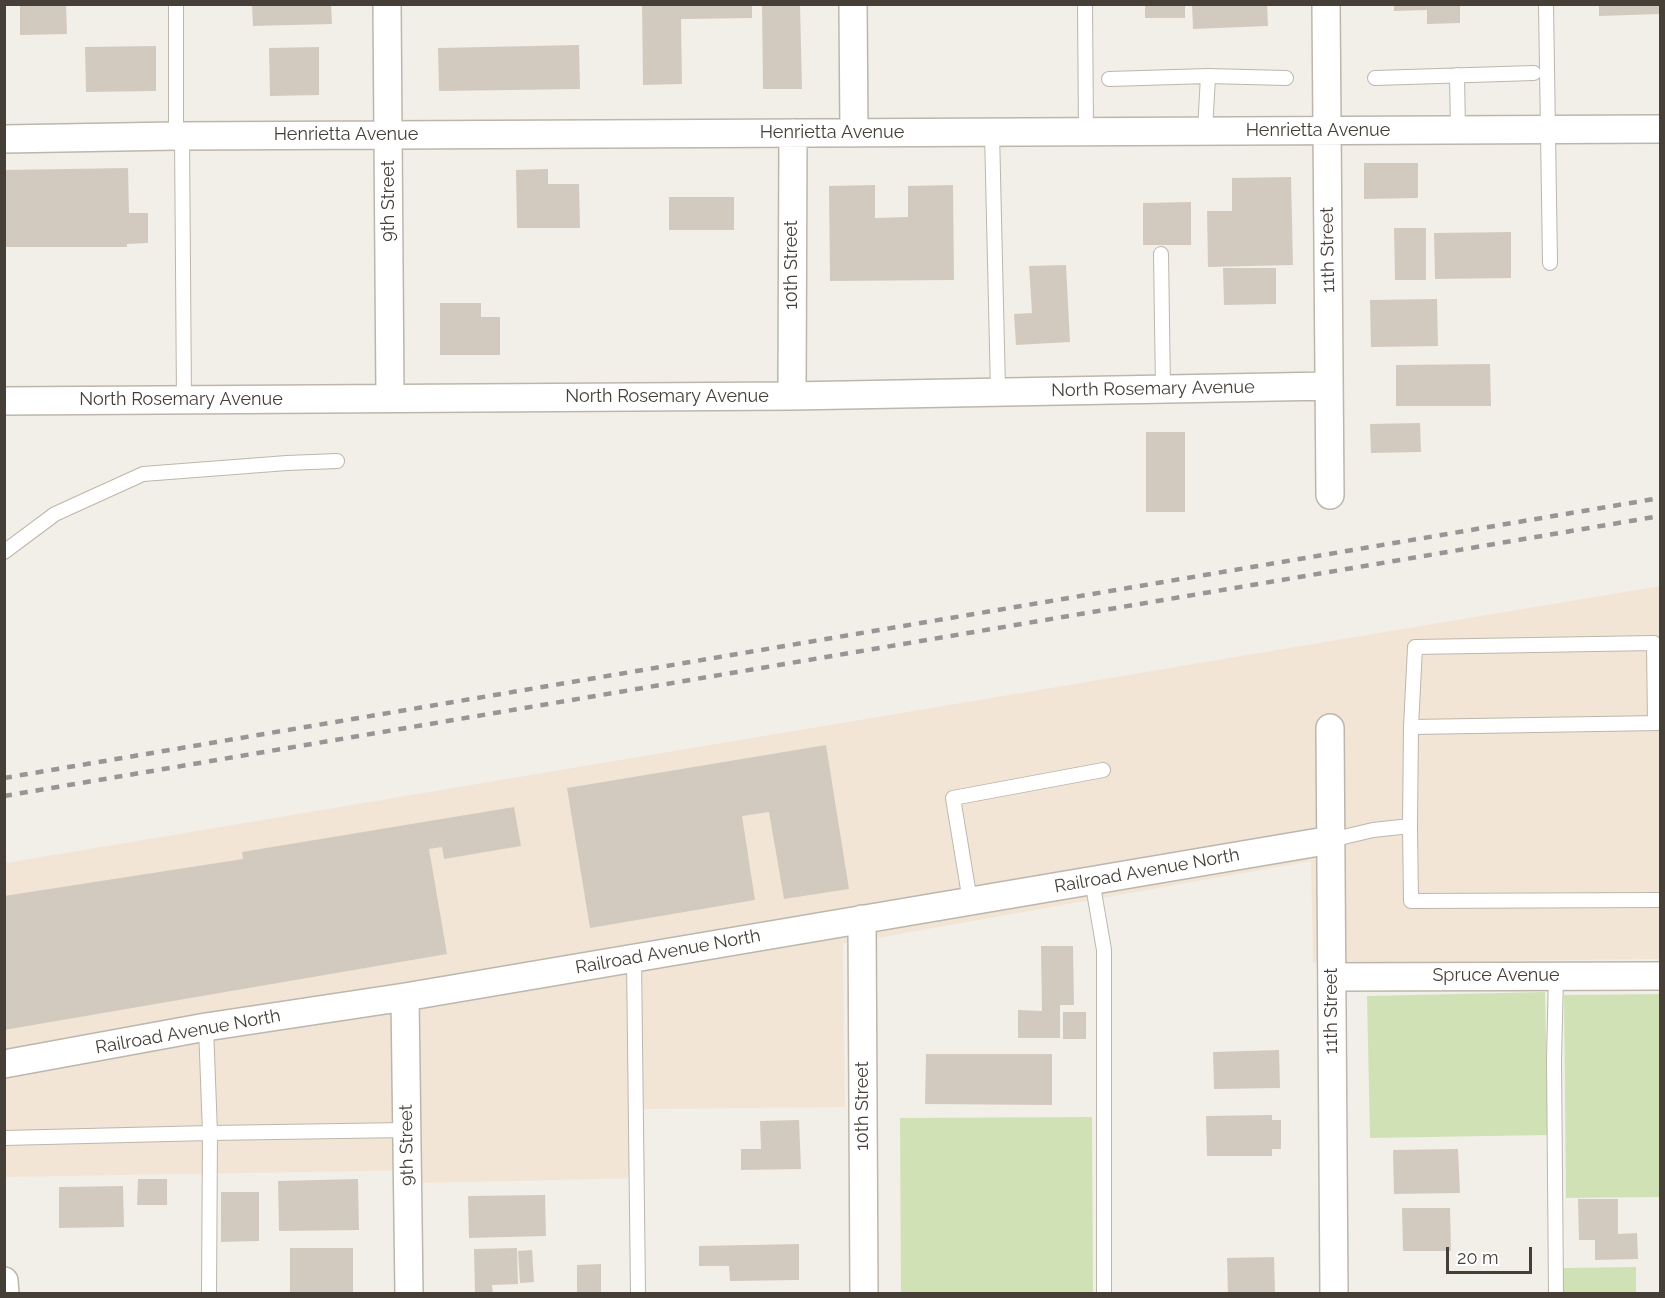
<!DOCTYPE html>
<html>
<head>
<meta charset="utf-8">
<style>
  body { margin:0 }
  #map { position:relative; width:1665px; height:1298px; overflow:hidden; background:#f2efe8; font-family:Raleway,sans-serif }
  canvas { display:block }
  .frame { position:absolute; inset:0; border:6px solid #453f38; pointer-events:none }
  .scale { position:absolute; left:1446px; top:1247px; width:86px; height:27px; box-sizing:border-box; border:3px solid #453f38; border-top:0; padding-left:8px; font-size:18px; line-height:21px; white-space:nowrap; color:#453f38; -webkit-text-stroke:4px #fff; paint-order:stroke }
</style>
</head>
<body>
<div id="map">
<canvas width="1665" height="1298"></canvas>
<div class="frame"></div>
<div class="scale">20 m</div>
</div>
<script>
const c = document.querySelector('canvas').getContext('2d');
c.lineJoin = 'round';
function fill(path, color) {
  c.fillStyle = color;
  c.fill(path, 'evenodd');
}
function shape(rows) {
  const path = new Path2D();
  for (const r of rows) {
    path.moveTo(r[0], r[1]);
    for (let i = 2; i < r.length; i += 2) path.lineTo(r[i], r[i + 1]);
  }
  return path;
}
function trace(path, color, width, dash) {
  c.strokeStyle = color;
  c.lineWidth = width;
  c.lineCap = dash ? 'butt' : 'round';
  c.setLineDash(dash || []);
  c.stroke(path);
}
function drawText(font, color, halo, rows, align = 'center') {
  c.font = font + ' Raleway,sans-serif';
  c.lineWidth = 5;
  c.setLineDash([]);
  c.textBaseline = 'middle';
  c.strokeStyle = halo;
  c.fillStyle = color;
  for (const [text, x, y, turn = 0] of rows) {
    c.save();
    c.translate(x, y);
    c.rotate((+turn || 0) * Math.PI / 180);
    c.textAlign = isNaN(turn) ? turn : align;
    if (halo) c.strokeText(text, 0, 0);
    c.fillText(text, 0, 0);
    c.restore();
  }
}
const commercial = shape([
  [1660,586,1660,959,1313,963,1311,861,843,944,845,1107,644,1109,645,1178,422,1183,421,1170,5,1177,5,863]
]);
const green = shape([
  [1545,992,1548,1135,1370,1138,1367,996],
  [1660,994,1660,1197,1566,1198,1564,995],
  [1092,1117,1093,1293,901,1293,900,1118],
  [1636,1267,1636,1293,1563,1293,1563,1268]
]);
const building = shape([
  [20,4,66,4,67,34,20,35],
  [252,4,331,4,332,24,253,26],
  [642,4,752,4,752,18,681,19,682,84,643,85],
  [762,4,800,4,802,89,763,89],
  [1145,4,1185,4,1185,18,1145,18],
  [1192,4,1267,4,1268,26,1193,29],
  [1394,4,1460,4,1460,23,1427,24,1427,10,1394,11],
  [1599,4,1660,4,1660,14,1599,16],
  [579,45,580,89,439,91,438,48],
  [156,46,156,91,86,92,85,47],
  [319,47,319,95,270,96,269,48],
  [1364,163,1418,163,1418,198,1364,199],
  [128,168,129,213,148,213,148,243,127,244,127,247,5,247,4,170],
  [548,169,548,184,579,184,580,228,517,228,516,170],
  [1291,177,1293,265,1208,267,1207,211,1232,211,1232,178],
  [875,185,875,218,908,217,908,186,953,185,954,280,830,281,829,186],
  [669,197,734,197,734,230,669,230],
  [1191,202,1191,245,1143,245,1143,203],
  [1394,228,1426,228,1426,280,1395,280],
  [1511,232,1511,278,1435,279,1434,233],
  [1066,265,1070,342,1016,345,1014,314,1032,313,1029,266],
  [1223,268,1276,268,1276,304,1224,305],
  [1437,299,1438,346,1371,347,1370,300],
  [440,303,481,303,481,317,500,317,500,355,440,355],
  [1490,364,1491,406,1396,406,1396,365],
  [1420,423,1421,452,1371,453,1370,424],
  [1146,432,1185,432,1185,512,1146,512],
  [826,745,849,889,784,899,769,812,742,816,755,900,590,928,567,788],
  [514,807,521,846,444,859,442,847,429,849,447,954,4,1030,4,896,243,859,242,852],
  [1041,946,1073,946,1074,1005,1060,1005,1060,1038,1018,1038,1018,1010,1042,1011],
  [1063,1012,1086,1012,1086,1039,1063,1039],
  [1279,1050,1280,1088,1214,1089,1213,1052],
  [926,1054,1052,1054,1052,1105,925,1104],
  [1272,1115,1272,1120,1281,1120,1281,1149,1272,1149,1272,1156,1207,1156,1206,1116],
  [799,1120,801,1169,741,1170,741,1149,761,1149,760,1121],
  [1458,1149,1460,1193,1394,1194,1393,1150],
  [138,1179,167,1179,167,1205,137,1205],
  [358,1179,359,1230,279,1231,278,1181],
  [123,1186,124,1227,59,1228,59,1187],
  [221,1192,259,1192,259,1241,221,1242],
  [545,1195,546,1236,469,1238,468,1196],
  [1578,1199,1618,1199,1618,1234,1637,1233,1638,1259,1595,1260,1595,1240,1579,1240],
  [1402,1208,1450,1208,1451,1251,1403,1251],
  [799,1244,799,1280,730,1281,729,1266,699,1266,699,1246],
  [290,1248,353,1248,353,1294,290,1294],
  [517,1248,518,1284,492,1285,493,1294,475,1294,474,1249],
  [532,1250,534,1282,520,1283,518,1251],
  [1274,1257,1275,1294,1228,1294,1227,1258],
  [601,1264,601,1294,577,1294,577,1265]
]);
const lane = shape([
  [1085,4,1086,132],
  [1546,4,1550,263],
  [1457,75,1458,130],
  [1375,78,1534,73],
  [1109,79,1208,76],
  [1205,131,1208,76,1286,78],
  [992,132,998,391],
  [176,136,176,4],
  [182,136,184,400],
  [1161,254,1163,388],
  [4,552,55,514,143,474,287,463,337,461],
  [1660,723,1411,727,1410,826,1411,901,1660,900],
  [1411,727,1415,647,1654,643,1655,723],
  [1331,840,1373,830,1410,826],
  [1092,880,1104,950,1104,1294],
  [970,901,953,798,1103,770],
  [634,958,638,1294],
  [4,1138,210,1133,206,1027],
  [209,1294,210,1133,407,1130],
  [1556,1294,1554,1059,1556,976]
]);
const street = shape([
  [387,4,390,398],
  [853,4,854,133],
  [1326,4,1330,495],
  [4,139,176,136,1660,129],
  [792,396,793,133],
  [4,401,792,396,1329,386],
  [1330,728,1334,1294],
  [862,919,864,1294],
  [1332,977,1660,976],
  [405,997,409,1294],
  [4,1064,206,1027,405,997,1331,840],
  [4,1281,5,1294]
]);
const rail = shape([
  [4,778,1660,498],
  [4,796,1660,516]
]);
const streetNames = [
  ["Henrietta Avenue",1318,131],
  ["Henrietta Avenue",832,133],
  ["Henrietta Avenue",346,135],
  ["9th Street",389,201,-90],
  ["11th Street",1328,250,-91],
  ["10th Street",792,265,-90],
  ["North Rosemary Avenue",1153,389,-1],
  ["North Rosemary Avenue",667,397],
  ["North Rosemary Avenue",181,400],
  ["Railroad Avenue North",1147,871,-10],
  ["Railroad Avenue North",668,952,-10],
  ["Spruce Avenue",1496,976],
  ["11th Street",1332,1011,-90],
  ["Railroad Avenue North",188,1032,-10],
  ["10th Street",863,1106,-90],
  ["9th Street",407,1145,-91]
];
fill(commercial, '#f2e5d6');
fill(green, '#d0e2b5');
fill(building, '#d3cabf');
trace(lane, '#bdb6ac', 16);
trace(street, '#bdb6ac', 30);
trace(lane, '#fff', 14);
trace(street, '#fff', 27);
trace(rail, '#969696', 4.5, [8, 8]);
drawText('18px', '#453f38', '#fff', streetNames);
</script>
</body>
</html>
